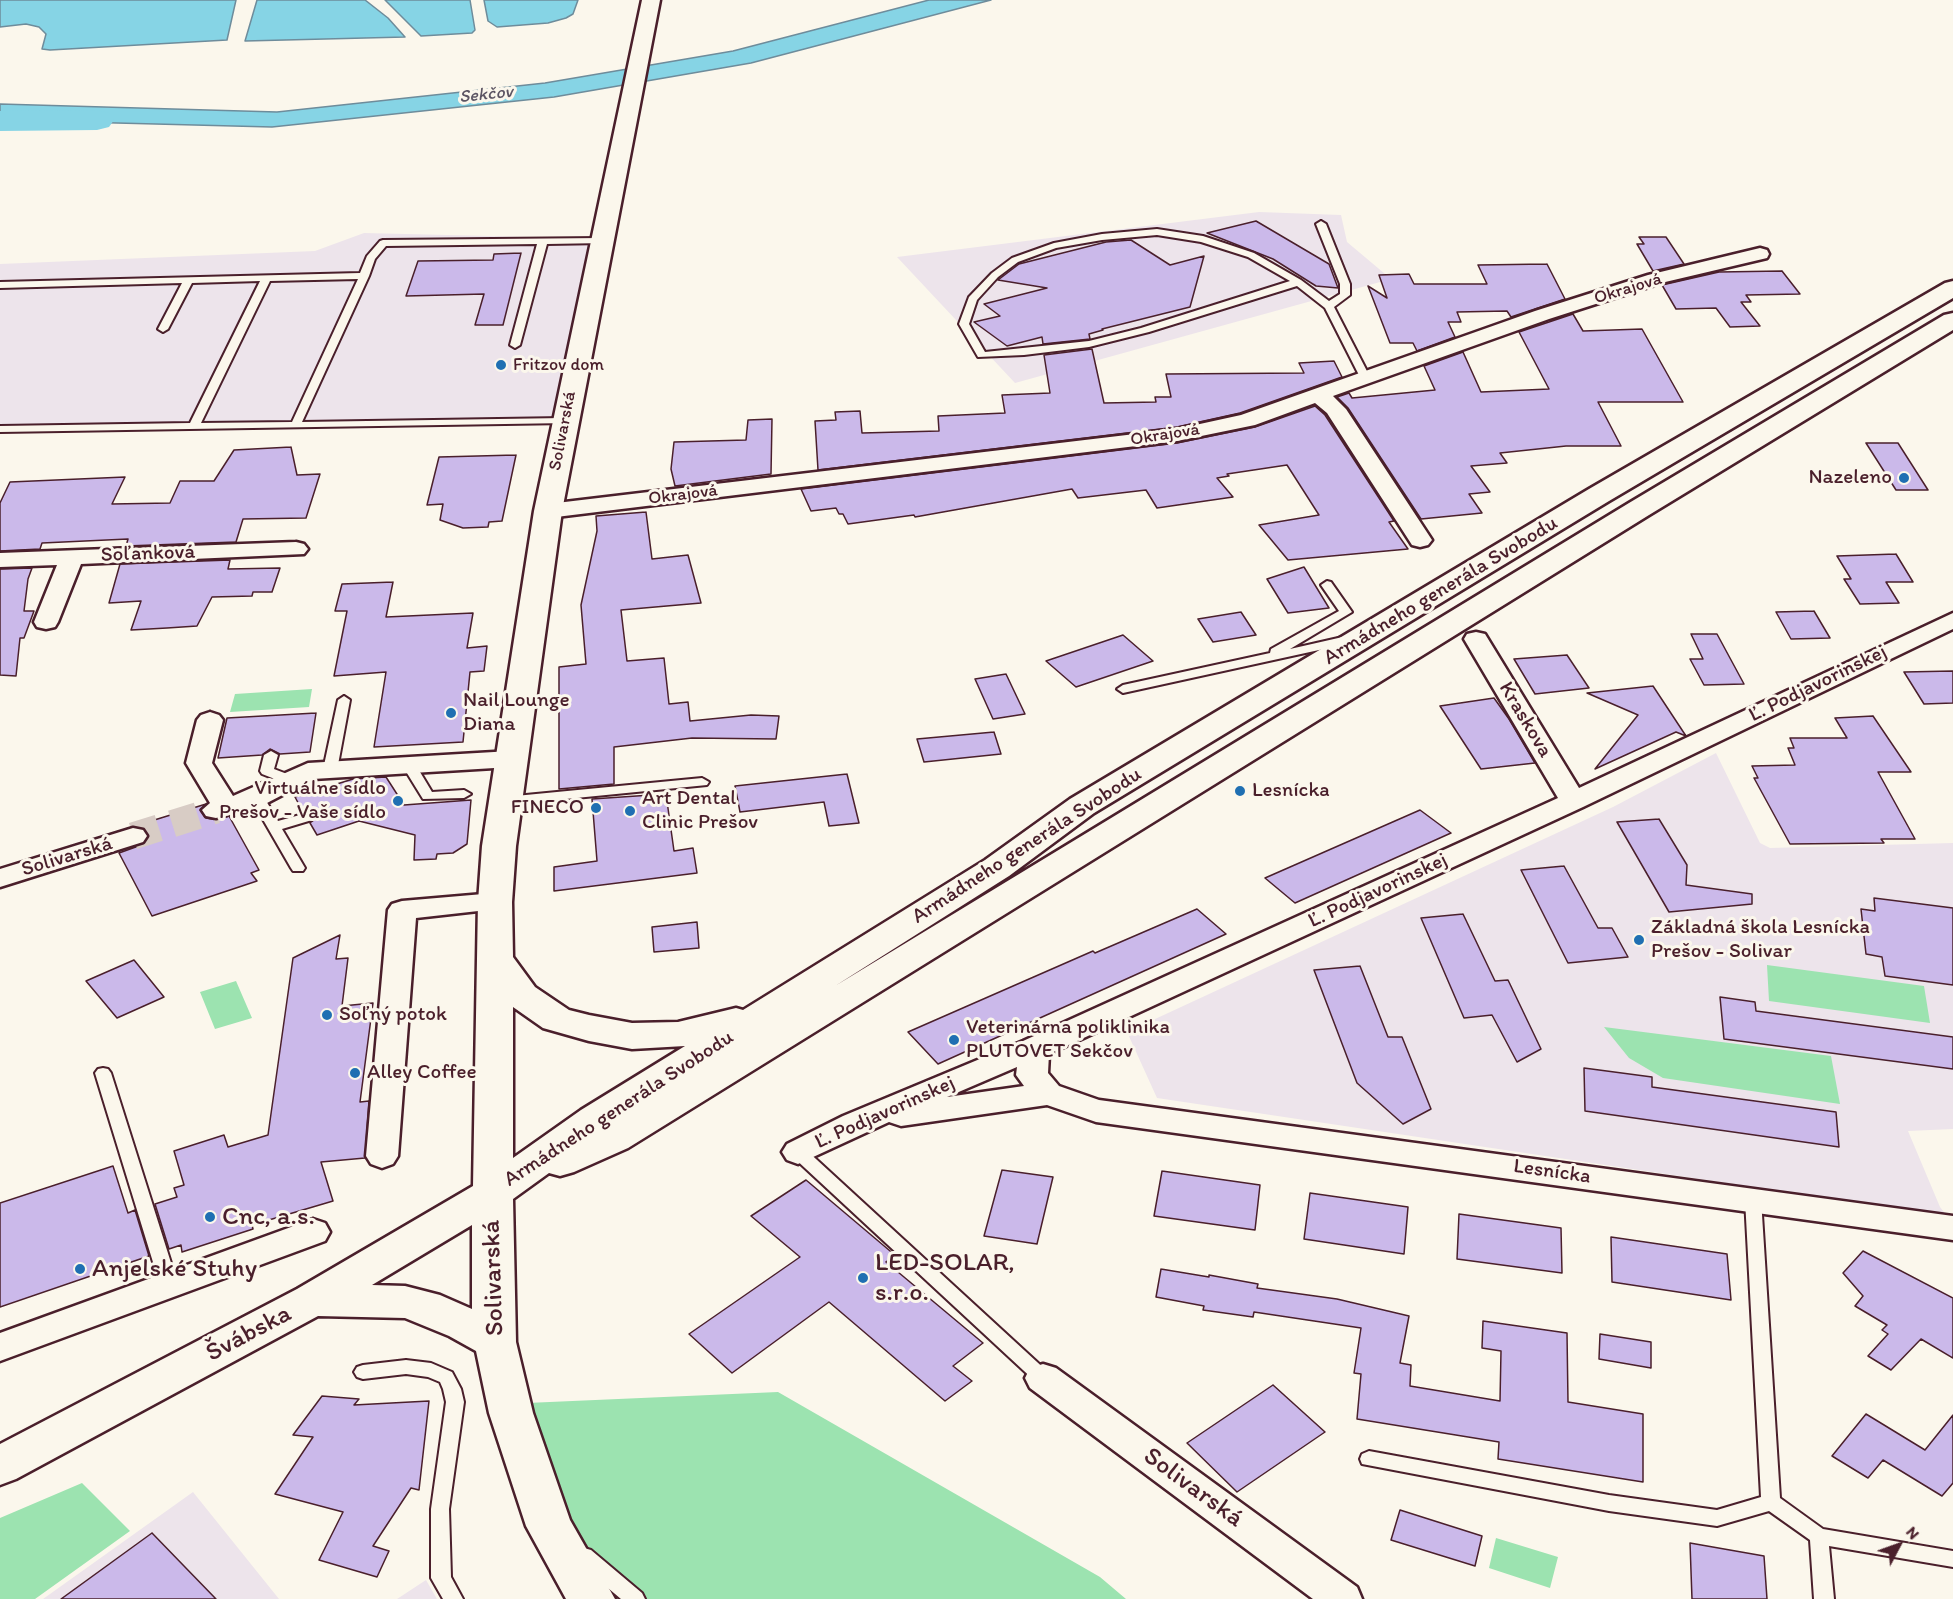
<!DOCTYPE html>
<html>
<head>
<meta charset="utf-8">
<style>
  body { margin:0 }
  #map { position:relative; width:1953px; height:1599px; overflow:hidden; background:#fbf7ec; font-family:Itim,sans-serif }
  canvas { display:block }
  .north { position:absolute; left:1869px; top:1515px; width:60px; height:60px; -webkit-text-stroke:4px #fbf7ec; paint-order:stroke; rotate:49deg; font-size:16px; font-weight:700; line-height:24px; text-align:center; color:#4a1f2b }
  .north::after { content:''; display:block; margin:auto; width:21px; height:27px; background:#4a1f2b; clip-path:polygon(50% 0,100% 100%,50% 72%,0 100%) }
</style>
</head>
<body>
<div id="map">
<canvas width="1953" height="1599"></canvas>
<div class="north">N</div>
</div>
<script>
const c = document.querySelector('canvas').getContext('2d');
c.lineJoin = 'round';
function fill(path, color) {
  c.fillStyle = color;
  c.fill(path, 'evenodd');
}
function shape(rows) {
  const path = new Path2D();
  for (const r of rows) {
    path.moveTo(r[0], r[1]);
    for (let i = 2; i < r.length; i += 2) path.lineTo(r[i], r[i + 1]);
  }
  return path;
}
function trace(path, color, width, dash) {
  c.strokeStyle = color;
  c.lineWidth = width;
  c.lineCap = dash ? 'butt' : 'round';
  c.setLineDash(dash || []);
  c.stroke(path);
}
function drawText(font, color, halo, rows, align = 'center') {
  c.font = font + ' Itim,sans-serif';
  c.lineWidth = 6;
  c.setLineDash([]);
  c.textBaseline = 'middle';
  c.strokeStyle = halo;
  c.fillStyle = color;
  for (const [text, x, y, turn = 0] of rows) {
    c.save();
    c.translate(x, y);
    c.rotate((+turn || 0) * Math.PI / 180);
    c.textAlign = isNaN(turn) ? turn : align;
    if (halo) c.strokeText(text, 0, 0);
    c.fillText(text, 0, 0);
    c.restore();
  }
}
const built = shape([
  [1259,212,1341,215,1347,242,1391,279,1015,383,897,257],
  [364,233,572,238,612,235,554,424,0,432,0,264,315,251],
  [1716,753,1760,843,1770,848,1953,843,1953,1129,1908,1131,1940,1207,1947,1216,1157,1098,1127,1032,1613,807],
  [193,1492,279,1599,43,1599],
  [426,1580,437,1599,397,1599]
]);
const green = shape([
  [312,689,309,707,230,712,235,694],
  [1767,965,1924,986,1930,1023,1769,1001],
  [236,981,252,1018,215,1029,200,992],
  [1604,1027,1831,1056,1840,1104,1663,1078,1629,1058],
  [778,1392,1100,1577,1126,1599,609,1599,504,1404],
  [82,1483,130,1531,35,1599,0,1599,0,1518],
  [1496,1538,1558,1557,1550,1588,1489,1568]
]);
const water = shape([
  [0,0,236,0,227,40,50,50,42,49,46,34,39,27,26,24,0,27,0,0],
  [257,0,365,0,388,18,405,37,245,41,257,0],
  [385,0,470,0,475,30,472,33,421,36,385,0],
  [484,0,578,0,573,14,566,18,548,23,497,27,488,21,484,0],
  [929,0,991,0,751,63,554,97,272,127,0,120,0,104,277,112,545,83,733,51,929,0]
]);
const river = shape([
  [97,110,109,113,114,120,109,127,97,130,0,131,0,111,97,110]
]);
const building = shape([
  [1256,221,1329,264,1338,288,1316,286,1273,259,1207,233,1256,221],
  [1639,237,1666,237,1684,264,1653,271,1637,244,1644,244,1639,237],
  [1131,240,1170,265,1204,256,1190,307,1102,329,1103,330,1089,334,1090,339,1043,344,1042,337,1007,346,974,322,1000,316,984,304,1047,288,998,280,1019,264,1106,242,1131,240],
  [521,253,503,325,475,325,484,294,406,296,418,261,493,260,494,254,521,253],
  [1547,264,1565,299,1511,317,1507,311,1457,312,1461,322,1448,322,1455,337,1417,351,1413,343,1390,343,1368,286,1387,298,1379,275,1409,274,1414,284,1487,284,1478,265,1547,264],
  [1782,271,1800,294,1746,295,1751,302,1741,302,1760,326,1730,327,1716,308,1676,309,1662,285,1719,272,1782,271],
  [1573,314,1583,331,1642,329,1683,402,1598,402,1621,446,1566,446,1500,453,1507,463,1471,466,1490,492,1469,494,1482,513,1421,519,1348,408,1337,397,1349,393,1352,398,1435,390,1424,366,1463,352,1481,392,1549,389,1519,332,1573,314],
  [1092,349,1104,403,1156,402,1155,397,1171,397,1166,374,1304,373,1299,363,1334,361,1342,377,1240,413,1177,427,818,470,815,421,836,420,835,412,860,411,862,433,939,431,938,416,1005,413,1002,395,1050,393,1044,355,1092,349],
  [1315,406,1325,415,1394,521,1389,522,1408,549,1288,560,1259,525,1319,515,1287,465,1227,474,1229,476,1217,478,1233,497,1157,508,1146,490,1078,498,1072,489,915,517,914,515,848,524,843,514,839,514,836,508,811,511,801,489,1177,443,1255,427,1315,406],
  [772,419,771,474,675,486,671,469,674,442,746,440,748,420,772,419],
  [1866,443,1898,443,1928,490,1896,490,1866,443],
  [291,447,297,475,320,474,306,518,243,519,236,542,126,546,128,539,42,543,40,549,0,551,0,503,10,482,125,477,112,504,170,503,180,481,214,481,234,450,291,447],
  [516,455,502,521,489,522,488,527,463,528,440,520,443,504,427,505,439,457,516,455],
  [646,512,652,559,688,555,701,603,621,610,627,661,664,658,669,704,688,702,690,721,751,715,779,716,776,739,692,738,614,747,614,784,559,789,559,667,586,664,581,605,597,531,596,516,646,512],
  [1896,554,1913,582,1886,582,1899,603,1860,604,1844,579,1851,579,1837,556,1896,554],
  [230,560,228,569,280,568,272,592,253,592,252,596,212,597,197,626,167,628,131,630,141,601,109,603,120,564,230,560],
  [1304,567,1329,608,1288,613,1267,579,1304,567],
  [32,568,28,579,24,611,34,611,24,638,20,638,16,676,0,675,0,569,32,568],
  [393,582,386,617,473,613,467,648,487,646,484,671,470,672,463,742,374,747,386,672,334,676,347,611,335,611,342,584,393,582],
  [1814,611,1830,638,1791,639,1776,612,1814,611],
  [1241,612,1256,635,1213,642,1198,619,1241,612],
  [1691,634,1717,634,1744,684,1704,685,1690,659,1703,659,1691,634],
  [1123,635,1153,661,1076,687,1046,661,1123,635],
  [1567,655,1589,688,1535,694,1514,659,1567,655],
  [1953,671,1953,703,1924,704,1904,672,1953,671],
  [1006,674,1025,714,993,719,975,679,1006,674],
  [1653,686,1686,736,1676,732,1595,769,1638,715,1587,693,1653,686],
  [1494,698,1509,719,1535,763,1481,769,1440,706,1494,698],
  [316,713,310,752,280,754,270,749,262,755,218,758,227,718,316,713],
  [1873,716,1911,772,1878,772,1915,839,1881,839,1884,843,1790,844,1754,778,1758,778,1752,766,1795,765,1788,748,1794,748,1790,738,1847,738,1835,718,1873,716],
  [994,732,1001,754,924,762,917,739,994,732],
  [847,774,859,823,829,826,824,802,740,812,735,786,847,774],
  [386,777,404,805,471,800,467,844,453,853,437,854,436,859,414,860,415,835,359,821,317,835,310,823,316,816,308,811,303,812,295,797,353,779,386,777],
  [666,794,674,851,693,848,697,873,554,891,554,867,597,861,592,799,666,794],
  [206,804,200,810,206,818,217,820,229,816,259,870,251,873,257,881,152,916,119,853,144,844,149,837,145,829,135,826,206,804],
  [1420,810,1451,833,1295,903,1265,878,1420,810],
  [1659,819,1687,865,1686,885,1752,894,1752,904,1669,912,1617,822,1659,819],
  [1564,866,1598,928,1612,928,1628,957,1568,963,1521,870,1564,866],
  [1874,898,1953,908,1953,985,1885,976,1882,957,1866,954,1861,909,1875,911,1874,898],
  [1197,909,1226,934,938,1064,908,1032,1093,951,1095,953,1197,909],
  [1463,914,1495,981,1508,980,1541,1049,1517,1062,1492,1015,1464,1018,1421,918,1463,914],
  [697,922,699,948,654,952,652,927,697,922],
  [340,935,336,959,348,958,342,1006,373,1003,360,1102,369,1101,365,1158,321,1162,333,1201,252,1225,253,1229,182,1252,181,1245,169,1249,155,1204,177,1197,174,1188,184,1185,174,1151,224,1135,228,1147,268,1135,293,958,340,935],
  [134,960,164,997,117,1018,86,981,134,960],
  [1360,966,1388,1037,1402,1037,1431,1109,1403,1124,1357,1083,1314,970,1360,966],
  [1720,997,1755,1002,1756,1011,1953,1037,1953,1069,1724,1039,1720,997],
  [1584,1068,1652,1077,1652,1087,1836,1112,1839,1147,1585,1111,1584,1068],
  [113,1166,128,1213,135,1210,149,1256,0,1307,0,1203,113,1166],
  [1002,1170,1053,1177,1037,1244,984,1236,1002,1170],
  [1162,1171,1260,1185,1255,1230,1154,1216,1162,1171],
  [806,1180,896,1256,886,1262,983,1343,953,1366,972,1381,945,1401,829,1302,732,1373,689,1334,800,1257,751,1216,806,1180],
  [1310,1193,1408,1207,1404,1254,1304,1239,1310,1193],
  [1459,1214,1561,1228,1562,1273,1457,1259,1459,1214],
  [1611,1237,1727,1254,1731,1300,1612,1282,1611,1237],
  [1863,1251,1953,1298,1953,1358,1921,1339,1891,1370,1868,1356,1888,1334,1882,1330,1887,1325,1855,1306,1863,1296,1843,1273,1863,1251],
  [1161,1269,1209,1277,1209,1275,1258,1284,1257,1288,1337,1299,1409,1316,1400,1363,1411,1365,1410,1386,1500,1401,1501,1351,1482,1348,1483,1321,1567,1333,1568,1402,1643,1414,1643,1482,1498,1459,1499,1442,1357,1419,1361,1374,1354,1373,1361,1328,1254,1312,1253,1317,1203,1310,1204,1306,1156,1297,1161,1269],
  [1600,1334,1651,1342,1651,1368,1599,1359,1600,1334],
  [1273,1385,1325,1432,1237,1492,1187,1443,1273,1385],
  [322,1396,359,1399,354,1405,429,1401,419,1490,411,1488,373,1546,389,1551,377,1577,319,1560,343,1512,275,1494,313,1437,293,1435,322,1396],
  [1866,1414,1925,1450,1953,1415,1953,1483,1942,1496,1883,1460,1868,1478,1832,1456,1866,1414],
  [1400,1510,1482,1536,1475,1566,1391,1540,1400,1510],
  [152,1533,216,1599,61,1599,152,1533],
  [1690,1543,1764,1556,1767,1599,1692,1599,1690,1543]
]);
const streetTunnel = shape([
  [133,836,216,810]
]);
const lane = shape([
  [1321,221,1326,224,1350,284,1350,295,1334,307,1371,379,1370,381,1366,382,1361,379,1325,308,1297,286,1149,332,1089,347,1024,355,978,357,959,324,969,297,992,273,1012,258,1054,243,1102,234,1157,229,1203,236,1254,253,1301,280,1329,301,1340,294,1340,284,1316,224,1321,221],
  [1157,235,1201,242,1248,257,1290,281,1141,328,1089,341,985,352,969,324,977,300,998,277,1018,262,1056,248,1102,240,1157,235],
  [602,238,607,241,605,243,547,244,520,345,515,348,510,345,537,244,386,246,375,259,369,276,302,422,564,418,568,419,568,423,0,432,0,426,190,423,260,281,192,283,168,329,163,332,158,329,182,283,0,288,0,282,360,273,367,256,380,241,383,240,602,238],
  [358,279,292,422,201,423,270,281,358,279],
  [1327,581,1331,582,1352,612,1290,649,1347,636,1351,637,1353,640,1351,643,1123,693,1117,689,1123,685,1270,653,1271,649,1339,611,1321,585,1327,581],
  [344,696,350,700,337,770,330,774,323,770,338,700,344,696],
  [271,751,278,755,274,769,295,777,297,780,295,783,285,783,262,774,260,771,264,755,271,751],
  [409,761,414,762,432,792,464,790,471,794,464,798,423,799,402,765,409,761],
  [702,778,709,782,707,785,505,805,498,801,505,797,702,778],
  [257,793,262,794,278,821,307,813,314,817,312,820,282,829,305,868,303,871,293,871,291,868,250,797,257,793],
  [103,1068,108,1069,111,1073,178,1285,175,1290,169,1292,163,1290,160,1285,95,1073,98,1069,103,1068],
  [798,1146,804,1148,1049,1373,1052,1378,1049,1383,1043,1385,1037,1383,792,1156,790,1152,792,1148,798,1146],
  [1753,1193,1759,1195,1761,1199,1780,1498,1823,1529,1953,1551,1953,1567,1829,1546,1834,1599,1814,1599,1810,1540,1769,1511,1717,1526,1609,1511,1362,1464,1360,1459,1362,1454,1369,1451,1609,1495,1717,1510,1761,1497,1745,1199,1747,1195,1753,1193],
  [406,1360,431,1363,452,1372,461,1389,464,1402,449,1509,451,1577,463,1599,443,1599,431,1578,431,1509,446,1402,443,1389,440,1382,428,1377,406,1374,363,1379,357,1377,354,1372,357,1367,363,1365,406,1360],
  [584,1548,591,1550,642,1593,645,1599,621,1599,577,1562,574,1556,577,1550,584,1548]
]);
const street = shape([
  [1760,248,1767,250,1769,254,1767,258,1661,283,1549,319,1333,396,1346,409,1432,540,1428,545,1420,547,1412,545,1327,413,1315,403,1255,425,1177,441,548,518,540,516,537,511,540,506,548,504,1177,429,1241,415,1535,311,1648,275,1760,248],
  [296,542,304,544,308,549,304,554,81,564,58,622,55,627,46,629,37,627,34,622,57,565,0,567,0,553,296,542],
  [1953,613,1953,629,1583,807,1049,1054,1048,1073,1059,1086,1099,1100,1953,1216,1953,1240,1096,1122,1047,1105,901,1126,889,1122,798,1164,787,1160,782,1152,787,1144,843,1116,1023,1041,1558,798,1464,639,1467,634,1476,632,1485,634,1579,788,1953,613],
  [1017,1067,1016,1075,1024,1086,947,1097,1017,1067],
  [210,712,219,715,223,720,212,763,233,796,308,763,511,751,520,753,524,759,520,765,511,767,313,779,267,803,216,818,206,816,202,810,210,803,186,763,197,720,201,715,210,712],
  [133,828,143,830,147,836,143,842,0,887,0,869,133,828],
  [495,893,505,896,509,902,505,908,416,918,398,1156,393,1164,382,1168,371,1164,366,1156,388,910,392,904,402,901,495,893],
  [313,1219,325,1223,330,1232,325,1241,0,1361,0,1333,313,1219],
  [1043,1364,1056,1368,1357,1587,1362,1599,1313,1599,1030,1388,1025,1378,1030,1368,1043,1364]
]);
const secondary = shape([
  [642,0,660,0,562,511,516,846,512,902,513,957,535,987,569,1010,589,1015,632,1023,678,1022,736,1008,743,1010,985,860,1070,799,1589,489,1945,283,1953,281,1953,298,1609,501,1094,813,1009,876,835,986,1629,503,1944,315,1953,313,1953,330,1649,515,628,1148,574,1172,560,1176,549,1173,513,1199,516,1342,533,1413,570,1520,615,1599,566,1599,526,1526,489,1413,476,1351,449,1336,405,1318,318,1316,16,1479,0,1485,0,1444,297,1289,473,1186,478,902,482,846,534,511,642,0],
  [513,1007,543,1028,589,1041,632,1049,685,1046,581,1110,513,1158,513,1007],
  [472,1225,472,1309,440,1295,405,1286,372,1285,472,1225]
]);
const markers = [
  [501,365,6,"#1f6fb2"],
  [1904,478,6,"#1f6fb2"],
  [451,713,6,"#1f6fb2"],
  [1240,791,6,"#1f6fb2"],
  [398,801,6,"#1f6fb2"],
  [596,808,6,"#1f6fb2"],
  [630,811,6,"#1f6fb2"],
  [1639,940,6,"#1f6fb2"],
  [327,1015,6,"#1f6fb2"],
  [954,1040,6,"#1f6fb2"],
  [355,1073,6,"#1f6fb2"],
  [210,1217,6,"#1f6fb2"],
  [80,1269,6,"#1f6fb2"],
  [863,1278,6,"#1f6fb2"]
];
const farWaternames = [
  ["Sekčov",486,95,-6]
];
const farStreetnames = [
  ["Okrajová",1628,289,-17],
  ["Solivarská",563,431,-79],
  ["Okrajová",1165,435,-9],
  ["Okrajová",683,495,-7]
];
const farPoinames = [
  ["Fritzov dom",513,365]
];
const poiNames = [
  ["Nazeleno",1892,478,"right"],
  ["Nail Lounge",463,701],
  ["Diana",463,725],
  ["Virtuálne sídlo",386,789,"right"],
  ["Prešov - Vaše sídlo",386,813,"right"],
  ["Lesnícka",1252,791],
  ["Art Dental",642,799],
  ["Clinic Prešov",642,823],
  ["FINECO",584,808,"right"],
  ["Základná škola Lesnícka",1651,928],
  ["Prešov - Solivar",1651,952],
  ["Soľný potok",339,1015],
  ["Veterinárna poliklinika",966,1028],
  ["PLUTOVET Sekčov",966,1052],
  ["Alley Coffee",367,1073]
];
const streetNames = [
  ["Soľanková",148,554,-2],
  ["Armádneho generála Svobodu",1441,591,-31],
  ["Ľ. Podjavorinskej",1818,684,-26],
  ["Kraskova",1525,720,59],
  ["Armádneho generála Svobodu",1027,846,-33],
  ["Solivarská",67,857,-17],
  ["Ľ. Podjavorinskej",1378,891,-25],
  ["Armádneho generála Svobodu",619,1109,-33],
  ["Ľ. Podjavorinskej",885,1113,-24],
  ["Lesnícka",1552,1172,8]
];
const nearPoinames = [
  ["Cnc, a.s.",222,1217],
  ["LED-SOLAR,",875,1263],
  ["s.r.o.",875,1293],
  ["Anjelské Stuhy",92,1269]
];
const nearStreetnames = [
  ["Solivarská",494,1278,-92],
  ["Švábska",249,1334,-28],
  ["Solivarská",1193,1488,36]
];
fill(built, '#ede4eb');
fill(green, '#9ce3b0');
fill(water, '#86d4e5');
trace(water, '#6e8c9b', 1.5);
fill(river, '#86d4e5');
fill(building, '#cbb9ea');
trace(building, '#4a1f2b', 1.5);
trace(streetTunnel, '#d8ccc5', 27, [27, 14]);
trace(lane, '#4a1f2b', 4);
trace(street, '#4a1f2b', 5);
trace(secondary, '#4a1f2b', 5);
fill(lane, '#fbf7ec');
fill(street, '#fbf7ec');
fill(secondary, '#fbf7ec');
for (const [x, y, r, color] of markers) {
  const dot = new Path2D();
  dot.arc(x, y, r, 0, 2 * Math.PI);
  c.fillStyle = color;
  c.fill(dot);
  trace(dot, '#fbf7ec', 2);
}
drawText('italic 18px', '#5c5563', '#fbf7ec', farWaternames);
drawText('18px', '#4a1f2b', '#fbf7ec', farStreetnames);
drawText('18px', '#4a1f2b', '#fbf7ec', farPoinames, 'left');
drawText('21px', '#4a1f2b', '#fbf7ec', poiNames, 'left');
drawText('21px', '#4a1f2b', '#fbf7ec', streetNames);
drawText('26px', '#4a1f2b', '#fbf7ec', nearPoinames, 'left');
drawText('26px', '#4a1f2b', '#fbf7ec', nearStreetnames);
</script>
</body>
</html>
